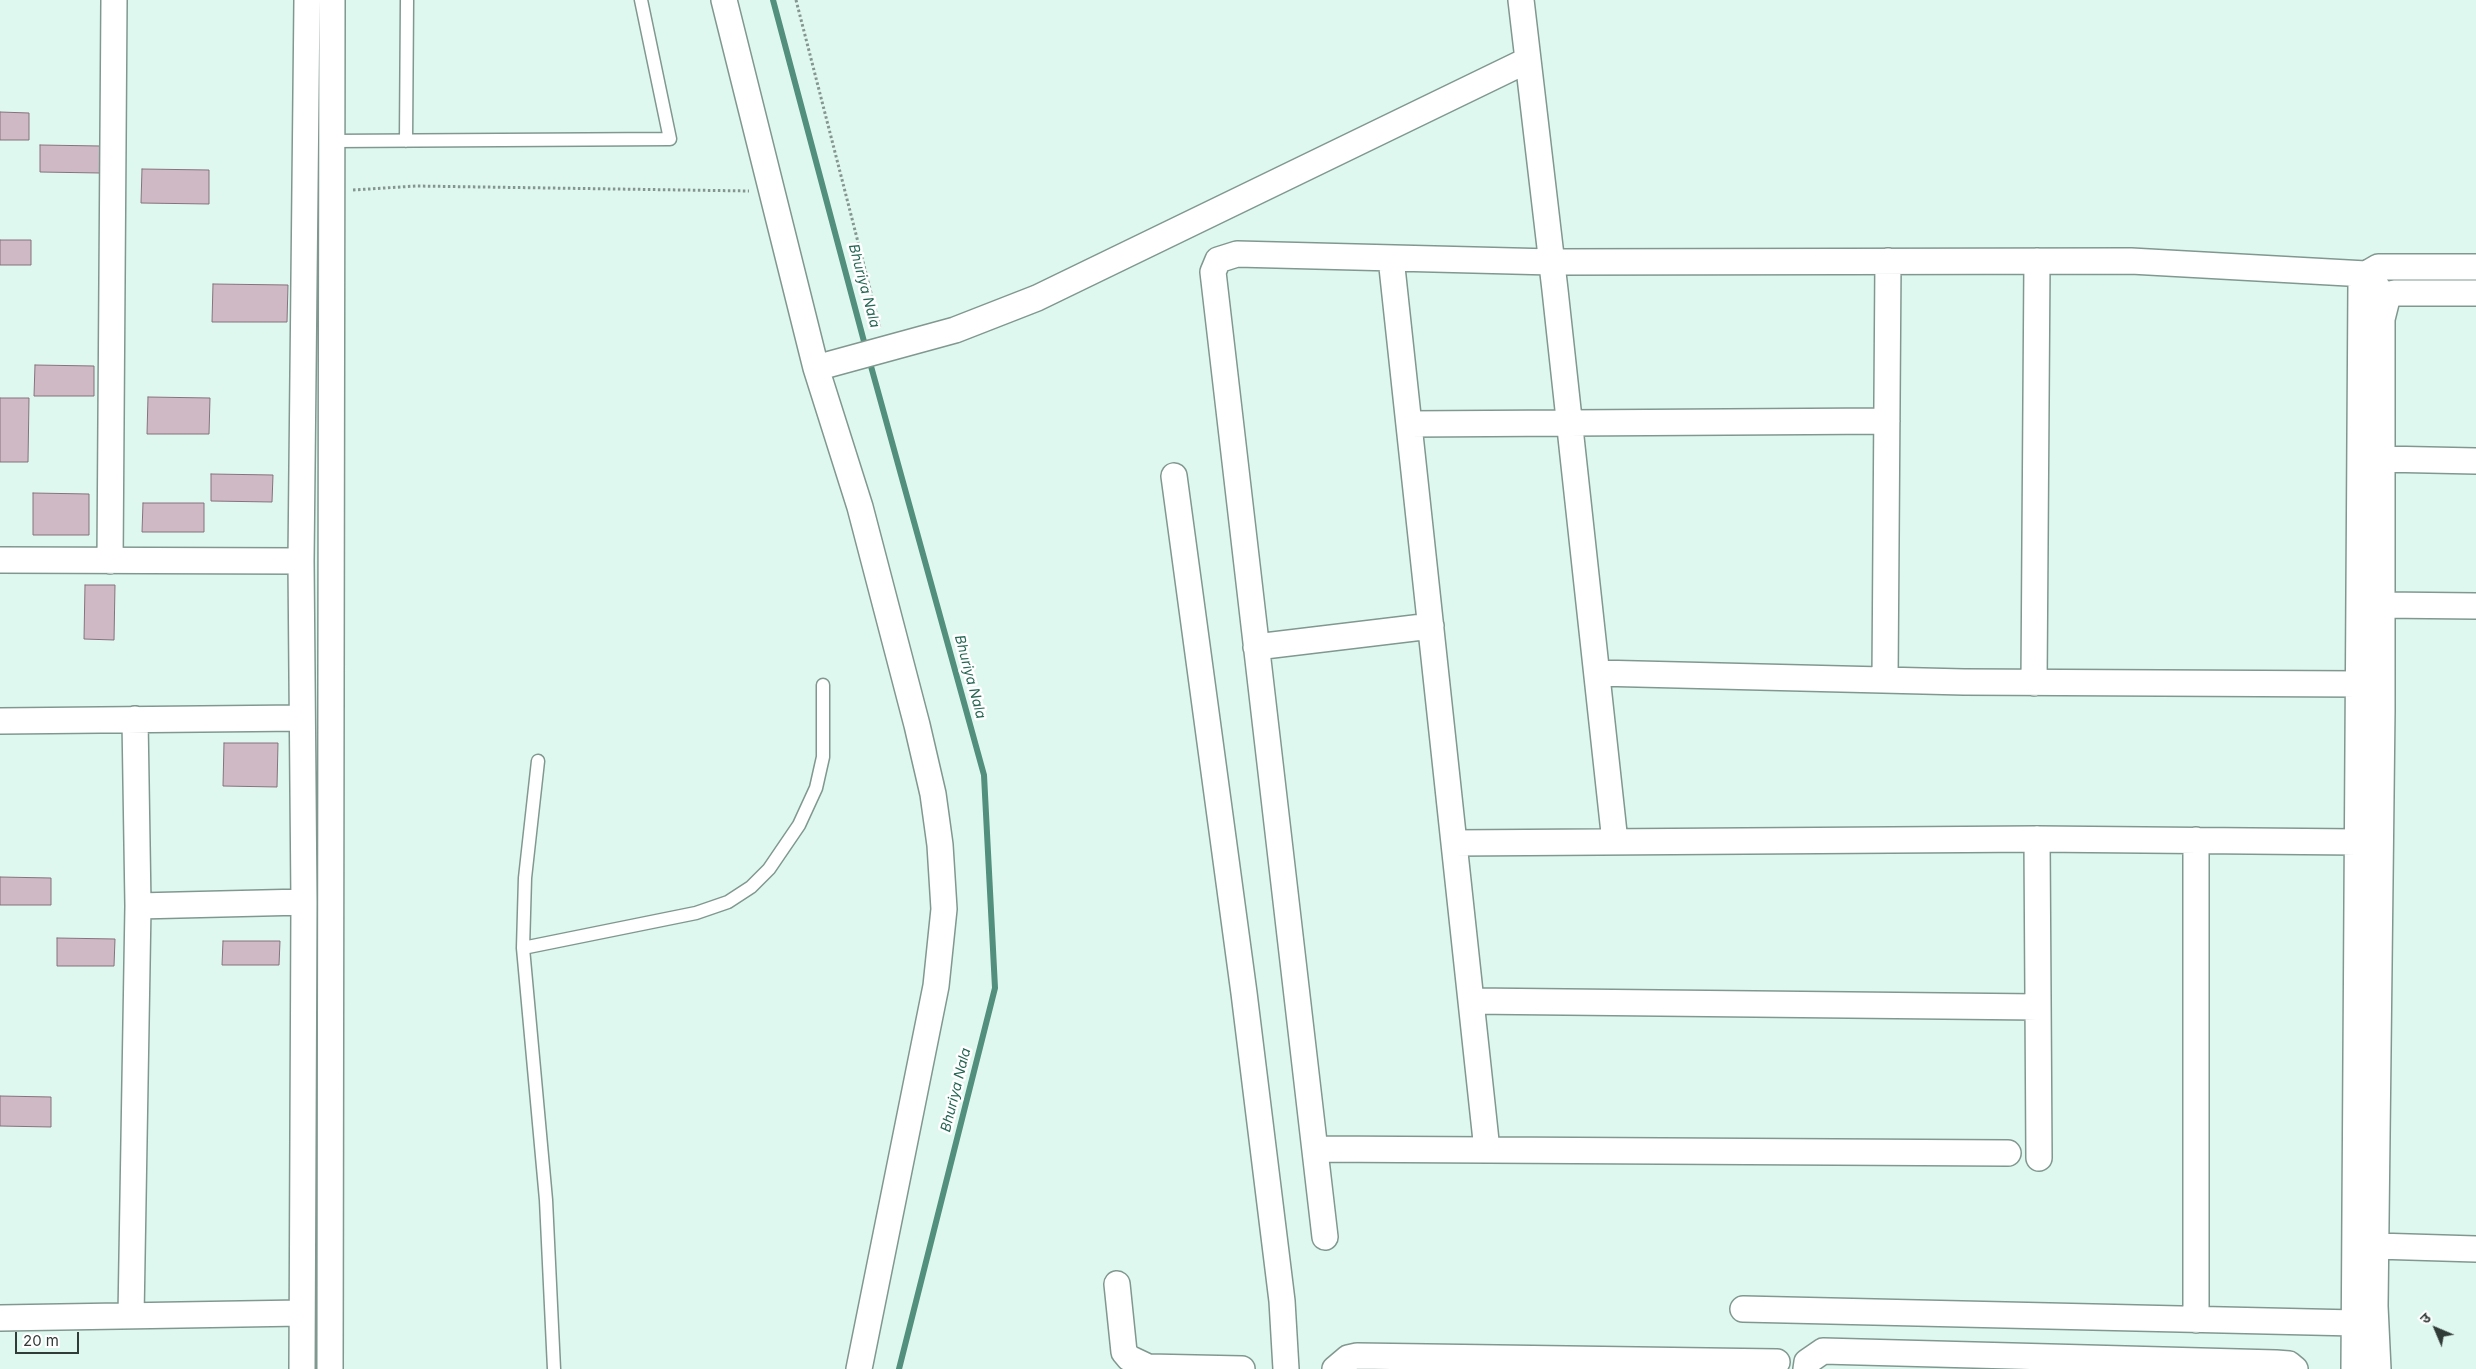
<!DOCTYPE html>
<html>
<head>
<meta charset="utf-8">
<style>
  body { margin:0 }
  #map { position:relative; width:2476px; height:1369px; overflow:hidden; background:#dff8ef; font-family:Inter,"Noto Sans Devanagari",sans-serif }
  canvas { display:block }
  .north { position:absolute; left:2411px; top:1304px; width:50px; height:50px; -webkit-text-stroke:4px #fff; paint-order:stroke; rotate:315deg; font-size:14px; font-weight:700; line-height:20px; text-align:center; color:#313b38 }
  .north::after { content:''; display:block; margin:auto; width:18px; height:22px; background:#313b38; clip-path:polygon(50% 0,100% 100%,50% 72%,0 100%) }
  .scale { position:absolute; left:15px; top:1332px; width:64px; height:22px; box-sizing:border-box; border:2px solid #313b38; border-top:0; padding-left:6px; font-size:15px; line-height:18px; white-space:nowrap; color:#313b38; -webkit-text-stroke:4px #fff; paint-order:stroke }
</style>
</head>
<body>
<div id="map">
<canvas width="2476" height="1369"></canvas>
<div class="north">उ</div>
<div class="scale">20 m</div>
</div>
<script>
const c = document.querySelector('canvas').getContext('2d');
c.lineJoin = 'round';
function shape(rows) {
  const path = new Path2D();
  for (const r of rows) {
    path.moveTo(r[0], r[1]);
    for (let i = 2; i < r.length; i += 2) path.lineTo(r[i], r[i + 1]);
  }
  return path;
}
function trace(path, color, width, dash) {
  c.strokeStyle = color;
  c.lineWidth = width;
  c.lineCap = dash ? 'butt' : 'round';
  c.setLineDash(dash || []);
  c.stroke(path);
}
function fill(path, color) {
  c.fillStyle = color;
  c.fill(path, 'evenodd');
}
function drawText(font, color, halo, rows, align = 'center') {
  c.font = font + ' Inter,sans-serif';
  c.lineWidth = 5;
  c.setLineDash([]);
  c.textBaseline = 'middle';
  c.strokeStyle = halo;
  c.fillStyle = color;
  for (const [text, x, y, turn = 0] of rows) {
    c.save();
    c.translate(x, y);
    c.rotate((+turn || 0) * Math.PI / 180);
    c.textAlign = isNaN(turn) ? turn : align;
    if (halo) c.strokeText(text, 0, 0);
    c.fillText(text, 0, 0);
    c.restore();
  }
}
const stream = shape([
  [773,0,866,349],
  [869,359,984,775,995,988,899,1369]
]);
const building = shape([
  [0,112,29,113,29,140,0,140,0,112],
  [40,145,100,146,100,173,40,172,40,145],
  [142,169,209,170,209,204,141,203,142,169],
  [0,240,31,240,31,265,0,265,0,240],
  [213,284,288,285,287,322,212,322,213,284],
  [35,365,94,366,94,396,34,396,35,365],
  [148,397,210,398,209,434,147,434,148,397],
  [0,398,29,398,28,462,0,462,0,398],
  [211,474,273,475,272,502,211,501,211,474],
  [33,493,89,494,89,535,33,535,33,493],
  [143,503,204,503,204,532,142,532,143,503],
  [85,585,115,585,114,640,84,639,85,585],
  [224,743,278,743,277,787,223,786,224,743],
  [0,877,51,878,51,905,0,905,0,877],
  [57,938,115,939,114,966,57,966,57,938],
  [223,941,280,941,279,965,222,965,223,941],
  [0,1096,51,1097,51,1127,0,1126,0,1096]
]);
const path = shape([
  [796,0,880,328],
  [353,190,416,186,749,191]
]);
const lane = shape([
  [332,141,670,139,641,0],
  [406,141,407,0],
  [538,761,525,878,523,948,546,1200,554,1369],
  [523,948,696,913,728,902,751,887,769,869,799,825,816,788,823,757,823,685]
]);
const street = shape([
  [724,0,816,368,860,507,917,725,933,794,940,845,944,909,936,986,859,1369],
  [1521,0,1555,290,1615,842],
  [1391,258,1487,1150],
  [816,368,955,330,1037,298,1528,60],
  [1409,424,1887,421],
  [2382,459,2476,461],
  [1174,476,1244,993,1282,1301,1286,1369],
  [0,560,301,561],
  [110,561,114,0],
  [2382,605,2476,606],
  [1256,647,1431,626],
  [1597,673,1964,682,2359,684],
  [1885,680,1888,261],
  [2034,683,2037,261],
  [0,721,302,718],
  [2037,839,2039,1158],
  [1454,843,2037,839,2357,842],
  [138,906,304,902],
  [1471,1001,2038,1007],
  [1315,1149,2008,1153],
  [1325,1237,1213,272,1218,260,1237,254,1552,262,2131,261,2366,274,2387,299],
  [2376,1246,2476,1249],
  [1117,1284,1124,1352,1129,1358,1148,1367,1242,1369],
  [1743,1309,2355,1323],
  [131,1316,138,906,135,719],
  [0,1318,301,1313],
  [2196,1320,2196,840],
  [302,1369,304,902,301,561,307,0],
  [330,1369,332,0],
  [1335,1369,1348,1358,1357,1356,1777,1362],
  [1806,1369,1807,1362,1823,1351,2276,1363,2289,1364,2295,1369],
  [2354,1369,2361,282,2366,274,2378,267,2476,267],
  [2378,1369,2375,1306,2382,710,2382,319,2387,299,2394,293,2476,293]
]);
const waterNames = [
  ["Bhuriya Nala",864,286,75],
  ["Bhuriya Nala",970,677,75],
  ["Bhuriya Nala",956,1090,-76]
];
trace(stream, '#528f7d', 6);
fill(building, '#cfb9c4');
trace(building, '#86727c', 1);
trace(lane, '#80988f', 15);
trace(street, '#80988f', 28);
trace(path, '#849690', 3, [2.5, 2.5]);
trace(lane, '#fff', 12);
trace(street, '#fff', 25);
drawText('italic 14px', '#236452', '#fff', waterNames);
</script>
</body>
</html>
